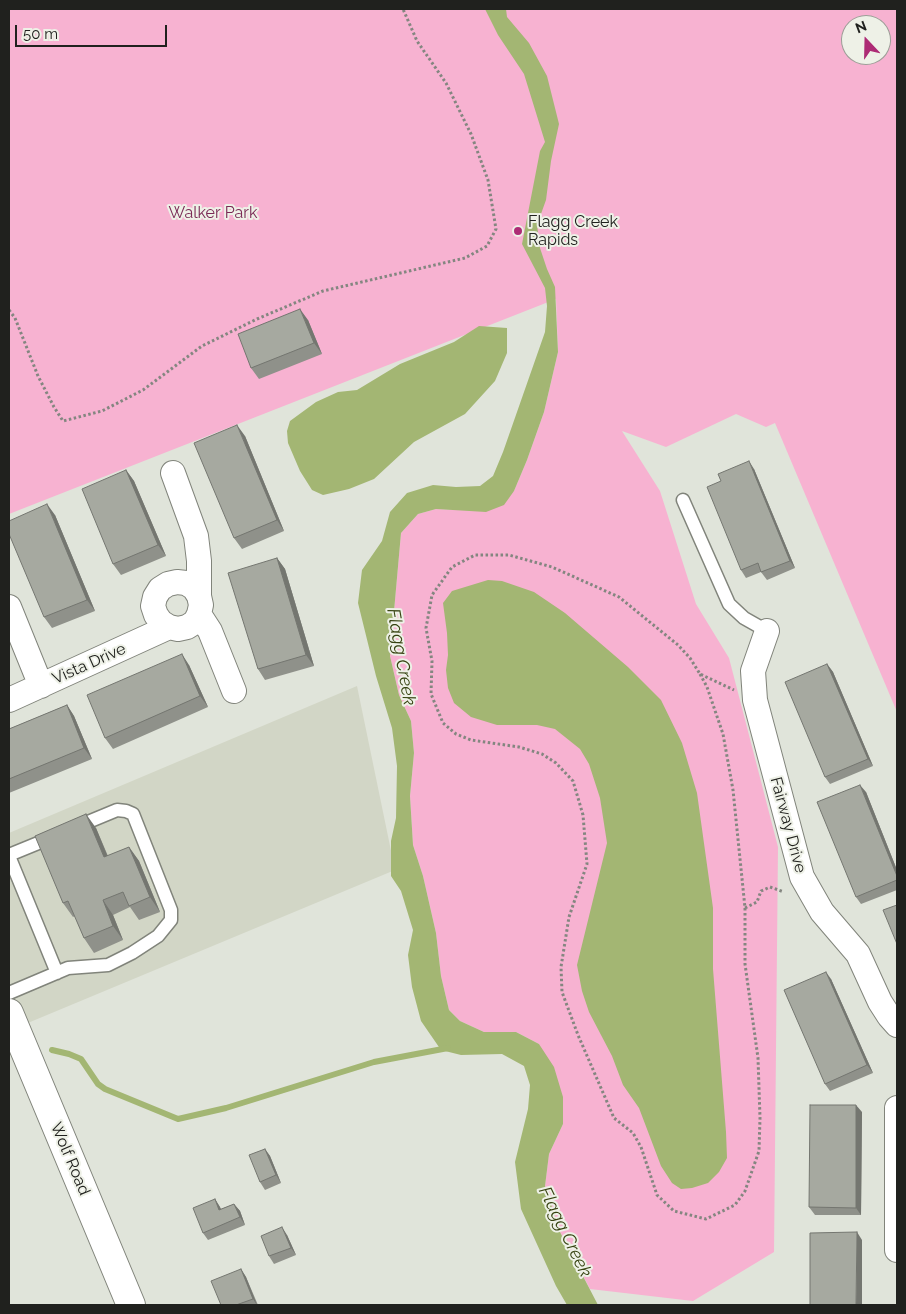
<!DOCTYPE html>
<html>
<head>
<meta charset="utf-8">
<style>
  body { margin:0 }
  #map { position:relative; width:906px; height:1314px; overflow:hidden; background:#e0e4da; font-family:Raleway,sans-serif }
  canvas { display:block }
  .frame { position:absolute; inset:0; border:10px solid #20211e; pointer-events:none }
  .north { position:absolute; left:841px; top:15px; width:50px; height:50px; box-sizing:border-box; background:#eef1e7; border:1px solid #9c9e97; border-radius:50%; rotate:339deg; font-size:14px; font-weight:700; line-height:20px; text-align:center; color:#20211e }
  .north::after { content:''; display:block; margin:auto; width:18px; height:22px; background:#ad2b75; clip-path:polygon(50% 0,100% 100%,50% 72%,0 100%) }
  .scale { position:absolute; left:15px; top:25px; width:152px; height:22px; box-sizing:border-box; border:2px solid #20211e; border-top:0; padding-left:6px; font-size:15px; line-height:18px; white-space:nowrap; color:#20211e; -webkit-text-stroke:4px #eef1e7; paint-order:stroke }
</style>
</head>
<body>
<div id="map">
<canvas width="906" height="1314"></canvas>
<div class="frame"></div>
<div class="north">N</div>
<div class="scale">50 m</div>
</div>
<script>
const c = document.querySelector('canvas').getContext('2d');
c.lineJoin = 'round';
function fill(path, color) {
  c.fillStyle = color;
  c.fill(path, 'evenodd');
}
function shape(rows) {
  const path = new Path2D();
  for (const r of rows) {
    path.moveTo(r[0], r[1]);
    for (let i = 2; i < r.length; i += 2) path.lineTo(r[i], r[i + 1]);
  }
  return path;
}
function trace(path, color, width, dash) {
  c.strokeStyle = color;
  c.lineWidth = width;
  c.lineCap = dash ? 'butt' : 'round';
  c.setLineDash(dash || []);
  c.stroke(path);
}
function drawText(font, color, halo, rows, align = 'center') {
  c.font = font + ' Raleway,sans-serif';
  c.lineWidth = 4;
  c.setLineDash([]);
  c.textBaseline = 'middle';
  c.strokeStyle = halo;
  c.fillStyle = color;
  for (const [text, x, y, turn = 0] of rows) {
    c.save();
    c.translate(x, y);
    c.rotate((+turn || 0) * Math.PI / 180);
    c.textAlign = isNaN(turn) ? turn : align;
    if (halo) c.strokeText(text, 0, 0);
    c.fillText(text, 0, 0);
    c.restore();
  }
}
const built = shape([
  [357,686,395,870,23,1025,9,990,9,833]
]);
const green = shape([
  [9,9,897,9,897,712,775,423,766,427,736,414,666,447,622,431,660,491,696,604,729,658,778,847,774,1252,693,1301,590,1289,560,1232,545,1186,549,1154,563,1124,539,1044,516,1032,484,1032,460,1021,449,1010,441,976,436,933,423,876,413,845,410,796,414,753,411,721,399,695,390,656,401,533,418,514,436,509,459,510,514,491,527,460,544,412,558,352,556,299,9,514],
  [851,25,881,25,881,55,851,55]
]);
const water = shape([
  [485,9,506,9,507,17,529,43,547,76,559,124,551,161,546,200,537,225,540,248,547,269,555,287,558,352,544,412,527,460,514,491,504,505,486,512,436,509,418,514,401,533,390,656,399,695,411,721,414,753,410,796,413,845,423,876,436,933,441,976,449,1010,460,1021,484,1032,516,1032,539,1044,554,1067,563,1097,563,1124,549,1154,545,1186,560,1232,598,1305,567,1305,556,1286,521,1209,515,1162,528,1109,530,1085,524,1066,502,1054,461,1055,441,1050,421,1021,412,987,408,955,413,930,401,891,391,876,391,841,396,818,397,766,392,728,376,676,358,603,362,570,382,541,390,512,407,493,433,485,456,487,480,486,493,476,503,452,545,332,547,306,545,288,522,244,540,151,545,142,524,74,498,35],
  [479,326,507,328,507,353,495,381,465,414,414,442,374,479,349,489,323,495,312,490,300,471,288,443,287,431,290,421,316,402,338,392,357,390,400,364,454,342],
  [488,580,502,581,534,592,565,613,628,667,661,700,682,743,697,793,713,908,713,969,726,1132,727,1158,719,1172,708,1183,692,1188,681,1189,672,1183,661,1166,639,1108,623,1085,612,1056,589,1012,582,991,577,965,607,843,600,798,589,764,580,749,555,729,537,725,497,725,471,717,454,703,448,688,446,670,448,655,447,633,443,603,452,591]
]);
const stream = shape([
  [52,1050,69,1054,81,1059,98,1084,105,1089,178,1119,226,1108,374,1062,448,1048]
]);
const path = shape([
  [9,310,15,318,38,376,54,407,63,421,102,411,143,390,202,346,257,319,323,291,465,258,487,246,496,229,488,180,471,134,446,83,417,41,403,9],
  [700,674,707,687,723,734,733,790,745,908,745,964,758,1058,760,1118,759,1151,745,1191,735,1205,706,1219,674,1211,657,1195,641,1147,633,1133,614,1118,578,1035,562,992,561,967,569,917,587,864,583,815,573,781,556,763,542,754,519,747,471,740,456,734,443,723,431,694,432,661,426,628,432,595,452,567,475,555,509,555,552,567,619,597,678,645,690,658,700,674,734,690],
  [745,908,757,902,761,891,770,887,784,892]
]);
const service = shape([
  [683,500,729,604,744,618,767,631],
  [9,855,53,837],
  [9,856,57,973],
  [9,993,68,968,108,965,132,953,158,936,171,920,171,910,133,814,126,811,117,810,76,827]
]);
const minor = shape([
  [173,473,196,536,199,561,199,596],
  [9,607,41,686],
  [199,614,210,631,234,691],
  [767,631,753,671,755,700,802,877,822,912,858,954,880,1002,889,1016,897,1025],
  [9,700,169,627,178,629,187,627,195,622,199,614,201,605,199,596,194,588,186,583,177,582,168,584,160,589,155,597,153,606,156,615,161,622,169,627],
  [897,1108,897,1250]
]);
const tertiary = shape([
  [9,1013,131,1305]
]);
const wall = shape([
  [308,320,322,354,259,379,251,368],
  [245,436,284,531,242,549,234,538],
  [754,469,795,568,767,580,761,572,746,578,741,570],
  [126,470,134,481,166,556,121,575,113,564],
  [55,515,95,611,52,628,44,617],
  [277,558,285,569,314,666,265,680,258,669],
  [827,664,833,672,873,766,830,784,825,777],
  [189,665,208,707,113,749,105,738],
  [67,705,74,716,92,759,9,793,9,729],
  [866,792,897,870,897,890,861,904,856,897],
  [96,828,108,856,129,847,139,861,160,912,139,920,130,907,113,915,123,940,94,953,84,938,75,916,73,917,63,903],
  [831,979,873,1073,830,1091,825,1084],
  [862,1112,861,1215,815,1215,809,1207],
  [265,1149,270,1156,281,1183,265,1190,260,1182],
  [215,1199,221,1209,234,1204,240,1211,245,1225,208,1240,203,1233],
  [287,1235,296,1255,274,1264,269,1256],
  [241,1269,246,1277,258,1305,221,1305]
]);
const shadedWall = shape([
  [300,309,308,320,322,354,314,343],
  [237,425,245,436,284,531,277,520],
  [749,461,754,469,795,568,790,561],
  [126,470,134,481,166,556,158,545],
  [47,504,55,515,95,611,87,600],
  [277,558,285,569,314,666,306,655],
  [182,654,189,665,208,707,200,696],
  [827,664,833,672,873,766,868,759],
  [67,705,74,716,92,759,84,748],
  [860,785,866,792,897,870,897,876],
  [86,814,96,828,114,872,104,857],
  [129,847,139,861,160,912,150,897],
  [103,900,113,915,123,940,113,926],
  [826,972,831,979,873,1073,867,1065],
  [856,1105,862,1112,861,1215,856,1208],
  [265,1149,270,1156,281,1183,276,1175],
  [215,1199,220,1207,224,1217,219,1210],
  [234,1204,240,1211,245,1225,240,1217],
  [282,1227,287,1235,296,1255,291,1248],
  [857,1232,862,1240,862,1305,856,1305],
  [241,1269,246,1277,257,1305,253,1299]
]);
const building = shape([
  [300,309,314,343,251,368,238,334,300,309],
  [237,425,277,520,234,538,194,443,237,425],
  [749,461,790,561,761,572,758,563,741,570,707,487,721,481,718,474,749,461],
  [126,470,158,545,113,564,82,489,126,470],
  [47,504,87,600,44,617,9,534,9,521,47,504],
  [277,558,306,655,258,669,228,573,277,558],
  [182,654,200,696,105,738,87,695,182,654],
  [827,664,868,759,825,777,785,682,827,664],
  [67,705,84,748,9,779,9,729,67,705],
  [860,785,897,876,897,880,856,897,817,802,860,785],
  [86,814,104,857,129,847,150,897,129,906,123,892,103,900,113,926,84,938,68,901,63,903,35,836,86,814],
  [897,905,897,944,883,910,897,905],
  [826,972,867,1065,825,1084,784,990,826,972],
  [810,1105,856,1105,856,1208,809,1207,810,1105],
  [265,1149,276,1175,260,1182,249,1155,265,1149],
  [215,1199,219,1210,234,1204,240,1217,203,1233,193,1208,215,1199],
  [282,1227,291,1248,269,1256,261,1236,282,1227],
  [857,1232,856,1305,810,1305,810,1233,857,1232],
  [241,1269,253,1299,236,1305,221,1305,211,1281,241,1269]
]);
const markers = [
  [518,231,5,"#ad2b75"]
];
const parkNames = [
  ["Walker Park",213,213]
];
const poiNames = [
  ["Flagg Creek",528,222],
  ["Rapids",528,240]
];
const streetNames = [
  ["Vista Drive",89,664,-24],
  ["Fairway Drive",788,825,75],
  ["Wolf Road",70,1159,67]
];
const waterNames = [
  ["Flagg Creek",401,657,80],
  ["Flagg Creek",565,1232,64]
];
fill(built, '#d2d6c6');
fill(green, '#f7b2d1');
fill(water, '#a3b673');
trace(stream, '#a3b673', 6);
trace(service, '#81847b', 15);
trace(minor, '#81847b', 26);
trace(tertiary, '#81847b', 30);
trace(path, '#848680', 3, [2.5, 2.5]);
trace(service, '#fff', 12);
trace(minor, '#fff', 24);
trace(tertiary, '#fff', 28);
fill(wall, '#8f918a');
fill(shadedWall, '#747670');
fill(building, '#a6a9a0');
trace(building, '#747670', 1);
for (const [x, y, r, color] of markers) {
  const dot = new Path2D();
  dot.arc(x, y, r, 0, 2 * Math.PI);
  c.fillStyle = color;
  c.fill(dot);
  trace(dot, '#eef1e7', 2);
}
drawText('16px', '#7a2955', '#eef1e7', parkNames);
drawText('16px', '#20211e', '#eef1e7', poiNames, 'left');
drawText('16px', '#20211e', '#eef1e7', streetNames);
drawText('italic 18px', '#364210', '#eef1e7', waterNames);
</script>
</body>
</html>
